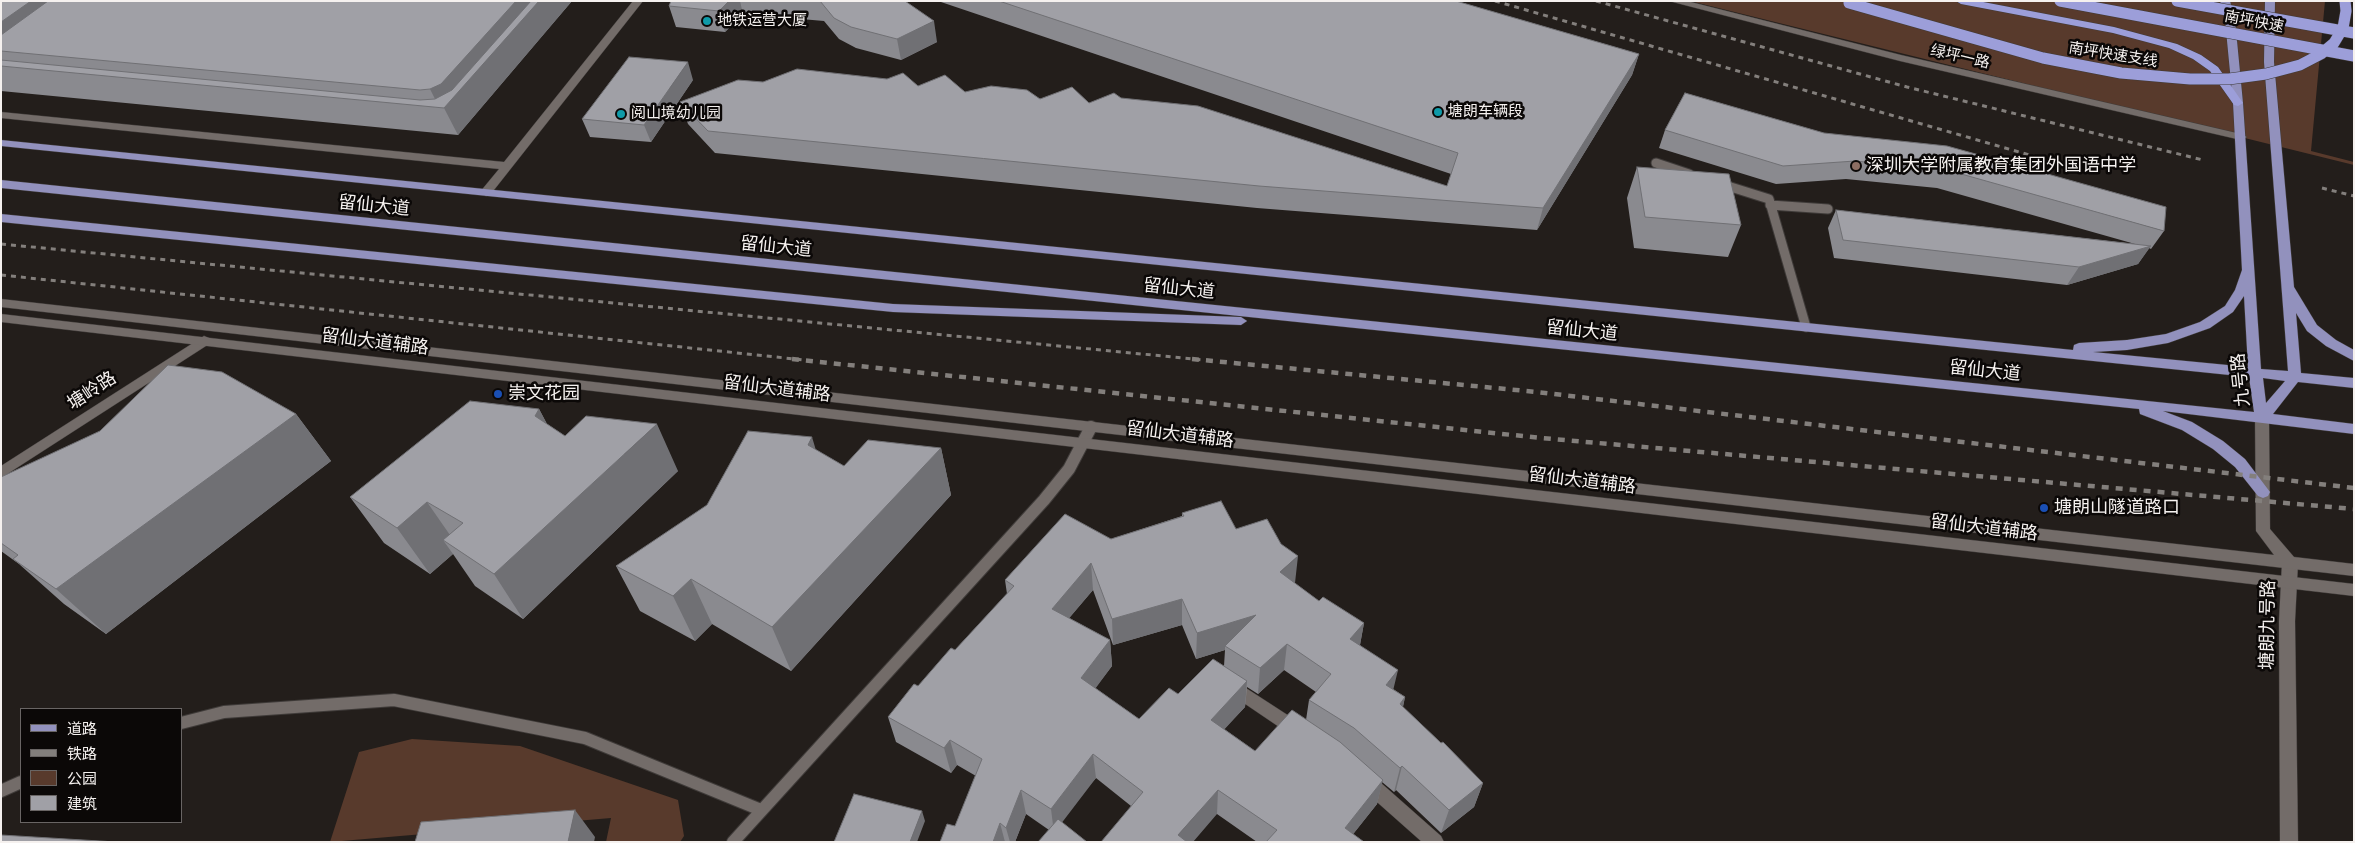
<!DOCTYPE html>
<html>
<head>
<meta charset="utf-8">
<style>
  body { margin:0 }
  #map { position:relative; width:2355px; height:843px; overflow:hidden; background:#231e1b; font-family:"Zilla Slab","Noto Sans SC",serif }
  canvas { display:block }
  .frame { position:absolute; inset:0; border:2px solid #f5f1ef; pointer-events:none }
  .legend { position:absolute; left:20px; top:708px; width:162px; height:115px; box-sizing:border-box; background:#0b0807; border:1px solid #696564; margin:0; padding:6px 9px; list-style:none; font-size:15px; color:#f5f1ef }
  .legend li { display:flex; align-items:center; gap:10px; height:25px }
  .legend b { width:25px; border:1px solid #696564 }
</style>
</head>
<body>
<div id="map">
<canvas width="2355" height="843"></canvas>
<div class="frame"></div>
<ul class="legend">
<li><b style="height:6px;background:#9291bd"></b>道路</li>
<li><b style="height:6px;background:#837f7c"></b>铁路</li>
<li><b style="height:14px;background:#583a2c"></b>公园</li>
<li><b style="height:14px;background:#a0a0a6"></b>建筑</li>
</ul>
</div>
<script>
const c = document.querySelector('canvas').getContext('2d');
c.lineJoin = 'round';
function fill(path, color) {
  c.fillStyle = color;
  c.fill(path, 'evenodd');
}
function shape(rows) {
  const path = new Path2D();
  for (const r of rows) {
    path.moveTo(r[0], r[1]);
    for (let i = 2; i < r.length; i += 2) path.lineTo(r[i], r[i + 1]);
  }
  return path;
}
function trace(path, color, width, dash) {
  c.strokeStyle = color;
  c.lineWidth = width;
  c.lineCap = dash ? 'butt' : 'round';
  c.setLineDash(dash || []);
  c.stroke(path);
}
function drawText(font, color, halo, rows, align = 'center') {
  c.font = font + ' "Zilla Slab","Noto Sans SC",serif';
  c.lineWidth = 5;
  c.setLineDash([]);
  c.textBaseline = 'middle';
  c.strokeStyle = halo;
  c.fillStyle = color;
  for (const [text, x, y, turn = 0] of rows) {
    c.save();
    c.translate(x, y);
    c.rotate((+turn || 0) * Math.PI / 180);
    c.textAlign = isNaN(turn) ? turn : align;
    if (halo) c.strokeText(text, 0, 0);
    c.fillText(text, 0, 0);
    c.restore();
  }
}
const green = shape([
  [1690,1,2325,1,2311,151,2354,162,2354,165],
  [412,739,520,746,678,800,684,836,680,842,606,842,611,818,330,842,359,752]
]);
const serviceFar1 = shape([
  [1656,163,1689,174],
  [1718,183,1769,199,1806,327],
  [1770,205,1828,209]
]);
const service = shape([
  [181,723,224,712,394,700,585,738,761,810],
  [1,791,21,782],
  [733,842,1044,500,1069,469,1091,427]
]);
const minor = shape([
  [633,1,643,1,490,195,486,196,480,192,499,169,1,118,1,112,504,162,633,1],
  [1669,1,1687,1,1901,55,2241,134,2247,137,2241,140,1900,61,1669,1],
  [204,336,209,338,210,341,209,344,1,478,1,466,204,336],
  [2290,557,2295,559,2298,563,2295,621,2298,842,2280,842,2279,621,2282,563,2285,559,2290,557],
  [1232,679,1303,725,1305,730,1303,735,1297,737,1291,735,1226,691,1224,686,1226,681,1232,679],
  [1366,773,1372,775,1441,836,1444,842,1422,842,1360,787,1357,781,1360,775,1366,773]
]);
const secondary = shape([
  [1,299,2274,555,2256,531,2255,418,2257,414,2262,413,2267,414,2269,418,2270,529,2294,557,2354,564,2354,576,1,307,1,299],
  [1,314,2354,584,2354,596,1,322,1,314]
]);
const primary = shape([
  [2220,1,2230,1,2235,20,2243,103,2261,369,2288,371,2264,62,2265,1,2275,1,2274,62,2294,287,2317,325,2336,340,2354,350,2354,361,2326,346,2307,331,2296,313,2301,373,2354,378,2354,388,2298,382,2273,414,2354,424,2354,434,2163,411,2192,422,2223,441,2245,459,2270,492,2268,496,2263,498,2258,496,2235,467,2213,449,2182,430,2140,414,2139,409,1,188,1,180,2254,412,2249,377,1,146,1,140,2073,350,2074,345,2079,343,2127,340,2166,334,2200,322,2225,306,2235,290,2242,270,2233,103,2225,20,2220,1],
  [2244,296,2248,367,2093,352,2127,350,2168,343,2210,328,2233,312,2244,296],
  [2263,378,2285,381,2266,403,2263,378],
  [1,214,893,304,1241,317,1247,321,1241,325,893,312,1,222,1,214]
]);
const trunk = shape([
  [1956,1,1978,1,2114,27,2177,44,2201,55,2218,67,2243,103,2238,106,2234,105,2210,71,2193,59,2169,48,2113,33,1961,4,1956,1]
]);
const railFar1 = shape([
  [1495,1,2085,171],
  [1596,1,1907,87,2203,160],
  [2322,188,2354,196],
  [1,244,1204,360],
  [1,275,804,360]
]);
const rail = shape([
  [792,359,1541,438,2354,509],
  [1192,359,1537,392,2354,488]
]);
const trunkBridge = shape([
  [2060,1,2354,56],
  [2177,1,2354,33],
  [1849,3,2043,58,2121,73,2190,79,2229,79,2266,74,2300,65,2321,54,2334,43,2343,28,2346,11,2345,1]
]);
const wall = shape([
  [1,1,572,1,458,135,1,91],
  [671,1,905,1,937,42,901,60,856,48,839,39,824,21,743,14,725,32,676,27,669,6],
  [938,1,1456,1,1639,54,1632,75,1537,230,1257,208,715,153,688,124,680,102,763,82,918,86,965,92,1089,103,1121,98,1447,186,1451,174],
  [693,80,651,142,590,137,582,119],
  [1685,93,2164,231,2151,249,2149,248,2138,264,2067,285,1834,258,1828,228,1836,210,2135,244,1937,188,1846,179,1776,184,1659,148,1665,130],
  [1637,167,1741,225,1728,257,1634,248,1627,198],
  [539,409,547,424,565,436,678,471,523,619,475,586,453,554,430,574,384,543,350,497],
  [296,414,331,461,106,634,64,604,19,564,1,551,1,477],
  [941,448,951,495,791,671,712,624,695,641,640,611,616,566,816,450,844,466],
  [1182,513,1236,529,1294,583,1319,601,1364,623,1360,645,1393,689,1405,697,1403,707,1483,783,1474,807,1441,833,1396,790,1394,792,1382,782,1377,804,1353,834,1364,842,1257,842,1217,814,1131,806,1096,778,1049,830,1026,814,1015,842,940,842,955,826,976,776,957,765,951,773,896,742,888,717,955,650,1007,594,1005,580,1111,539,1182,516],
  [1093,590,1113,645,1182,625,1196,659,1225,650,1224,666,1178,694,1139,719,1095,688,1112,666,1110,640,1069,618],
  [1284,670,1316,692,1309,700,1306,720,1255,751,1224,729,1245,707,1247,687,1258,694]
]);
const shadedWall = shape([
  [31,1,84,1,1,51,1,22],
  [516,1,572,1,458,135,444,108,439,107,430,89],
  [729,1,740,1,743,14,725,32,719,11],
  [934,21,937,42,901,60,897,39],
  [1639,54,1632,75,1537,230,1543,208],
  [688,62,693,80,651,142,644,125],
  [2151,246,2138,264,2067,285,2079,267],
  [539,409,564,456,535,416],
  [296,414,331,461,106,634,56,589],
  [657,424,678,471,523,619,494,574],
  [812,437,826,484,808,445],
  [941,448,951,495,791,671,772,627],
  [427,502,459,548,443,540,453,554,430,574,397,528],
  [1298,556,1295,583,1277,599,1280,572],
  [1091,563,1093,590,1055,635,1052,609],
  [691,579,712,624,695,641,673,596],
  [1182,599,1182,625,1113,645,1112,619],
  [1256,615,1225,646,1225,650,1196,659,1197,633],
  [1364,623,1359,650,1350,639],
  [1110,640,1112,666,1084,704,1081,678],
  [1287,644,1284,670,1258,694,1260,668],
  [1398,670,1392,695,1386,685],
  [1247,681,1245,707,1210,745,1211,720],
  [1405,697,1399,723,1400,704],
  [950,740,957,765,951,773,944,748],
  [1093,754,1096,778,1054,833,1051,809],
  [1402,766,1396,790,1394,792,1400,768],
  [1383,780,1377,804,1347,842,1345,828],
  [1483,783,1474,807,1441,833,1449,810],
  [1021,790,1026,814,1015,842,1010,842,1006,828],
  [1218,790,1217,814,1193,842,1178,842,1178,835],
  [575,810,595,837,594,842,568,842],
  [922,811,925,821,917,842,910,842],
  [1000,823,1005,842,993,842]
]);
const building = shape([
  [1,1,31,1,1,22,1,1],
  [48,1,516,1,441,84,430,89,420,90,1,51,1,35,48,1],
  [531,1,539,1,444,108,1,66,1,60,420,100,435,99,452,90,531,1],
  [671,1,729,1,719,11,669,6,671,1],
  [820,1,905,1,934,21,897,39,851,27,834,18,820,1],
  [999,1,1456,1,1639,54,1543,208,1259,186,708,131,680,102,738,80,763,82,797,69,887,79,903,73,918,86,945,75,965,92,991,86,1027,90,1040,99,1072,87,1089,103,1114,93,1121,98,1198,106,1447,186,1458,153,999,1],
  [629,57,688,62,644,125,582,119,629,57],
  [1685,93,1824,133,1947,146,2166,207,2164,231,1947,170,1855,161,1783,166,1665,130,1685,93],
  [1637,167,1729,174,1741,225,1645,217,1637,167],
  [1836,210,2151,246,2079,267,1843,240,1836,210],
  [168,365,222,372,296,414,56,589,13,559,18,555,1,543,1,477,100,431,168,365],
  [470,401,539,409,535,416,565,436,586,416,657,424,494,574,443,540,463,523,427,502,397,528,350,497,470,401],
  [748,431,812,437,808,445,844,466,868,440,941,448,772,627,691,579,673,596,616,566,707,505,748,431],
  [1221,501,1236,529,1267,519,1281,544,1298,556,1280,572,1319,601,1323,597,1364,623,1350,639,1398,670,1386,685,1405,697,1400,704,1441,743,1443,742,1483,783,1449,810,1402,766,1400,768,1354,728,1309,700,1331,674,1287,644,1260,668,1225,646,1256,615,1197,633,1182,599,1112,619,1091,563,1052,609,1110,640,1081,678,1139,719,1169,688,1178,694,1213,659,1247,681,1211,720,1255,751,1292,710,1340,742,1383,780,1345,828,1364,842,1266,842,1277,830,1218,790,1178,835,1187,842,1101,842,1143,792,1093,754,1051,809,1021,790,1006,828,1000,823,993,842,940,842,947,824,955,826,982,759,950,740,944,748,888,717,914,684,918,686,951,648,955,650,1014,586,1005,580,1065,514,1111,539,1184,516,1182,513,1221,501],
  [854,794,922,811,910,842,834,842,854,794],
  [575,810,568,842,415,842,421,822,575,810],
  [1058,819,1087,842,1038,842,1058,819],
  [1,835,116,842,1,842,1,835]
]);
const markers = [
  [707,21,5,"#0f9aa8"],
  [1438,112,5,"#0f9aa8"],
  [621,114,5,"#0f9aa8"],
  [1856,166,5,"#8d6e63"],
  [498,394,5,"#1a4fb4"],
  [2044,508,5,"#1a4fb4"]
];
const farPoinames = [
  ["地铁运营大厦",717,21],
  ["塘朗车辆段",1448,112],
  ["阅山境幼儿园",631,114]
];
const farStreetnames = [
  ["南坪快速",2254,22,11],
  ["南坪快速支线",2113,55,9],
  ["绿坪一路",1960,57,13]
];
const poiNames = [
  ["深圳大学附属教育集团外国语中学",1866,166],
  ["崇文花园",508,394],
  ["塘朗山隧道路口",2054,508]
];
const streetNames = [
  ["留仙大道",374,206,6],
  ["留仙大道",776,247,6],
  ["留仙大道",1179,289,6],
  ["留仙大道",1582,331,6],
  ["留仙大道辅路",375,342,7],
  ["留仙大道",1985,371,6],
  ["九号路",2241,380,-96],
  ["留仙大道辅路",777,389,7],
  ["塘岭路",92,391,-33],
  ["留仙大道辅路",1180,435,7],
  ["留仙大道辅路",1582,481,7],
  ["留仙大道辅路",1984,528,7],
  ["塘朗九号路",2268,625,-89]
];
fill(green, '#583a2c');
trace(serviceFar1, '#3f3b39', 11);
trace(service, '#3f3b39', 14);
trace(minor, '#3f3b39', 1);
trace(secondary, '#3f3b39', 1);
trace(primary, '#3f3b39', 1);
trace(trunk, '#3f3b39', 1);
trace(serviceFar1, '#736c69', 9);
trace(service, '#736c69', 12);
fill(minor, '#736c69');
fill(secondary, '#736c69');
fill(primary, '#9291bd');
fill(trunk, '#9c9ed9');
trace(railFar1, '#837f7c', 3, [5, 5]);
trace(rail, '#837f7c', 4.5, [7, 7]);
trace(trunkBridge, '#3f3b39', 12, []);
trace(trunkBridge, '#9c9ed9', 11);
fill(wall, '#8a8a8f');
fill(shadedWall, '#707074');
fill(building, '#a0a0a6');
trace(building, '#707074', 1);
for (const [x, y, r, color] of markers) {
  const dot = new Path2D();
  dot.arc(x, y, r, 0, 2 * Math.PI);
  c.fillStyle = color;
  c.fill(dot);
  trace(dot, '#0b0807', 2);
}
drawText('15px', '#f5f1ef', '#0b0807', farPoinames, 'left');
drawText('15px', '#f5f1ef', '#0b0807', farStreetnames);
drawText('18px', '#f5f1ef', '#0b0807', poiNames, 'left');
drawText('18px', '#f5f1ef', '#0b0807', streetNames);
</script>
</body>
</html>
